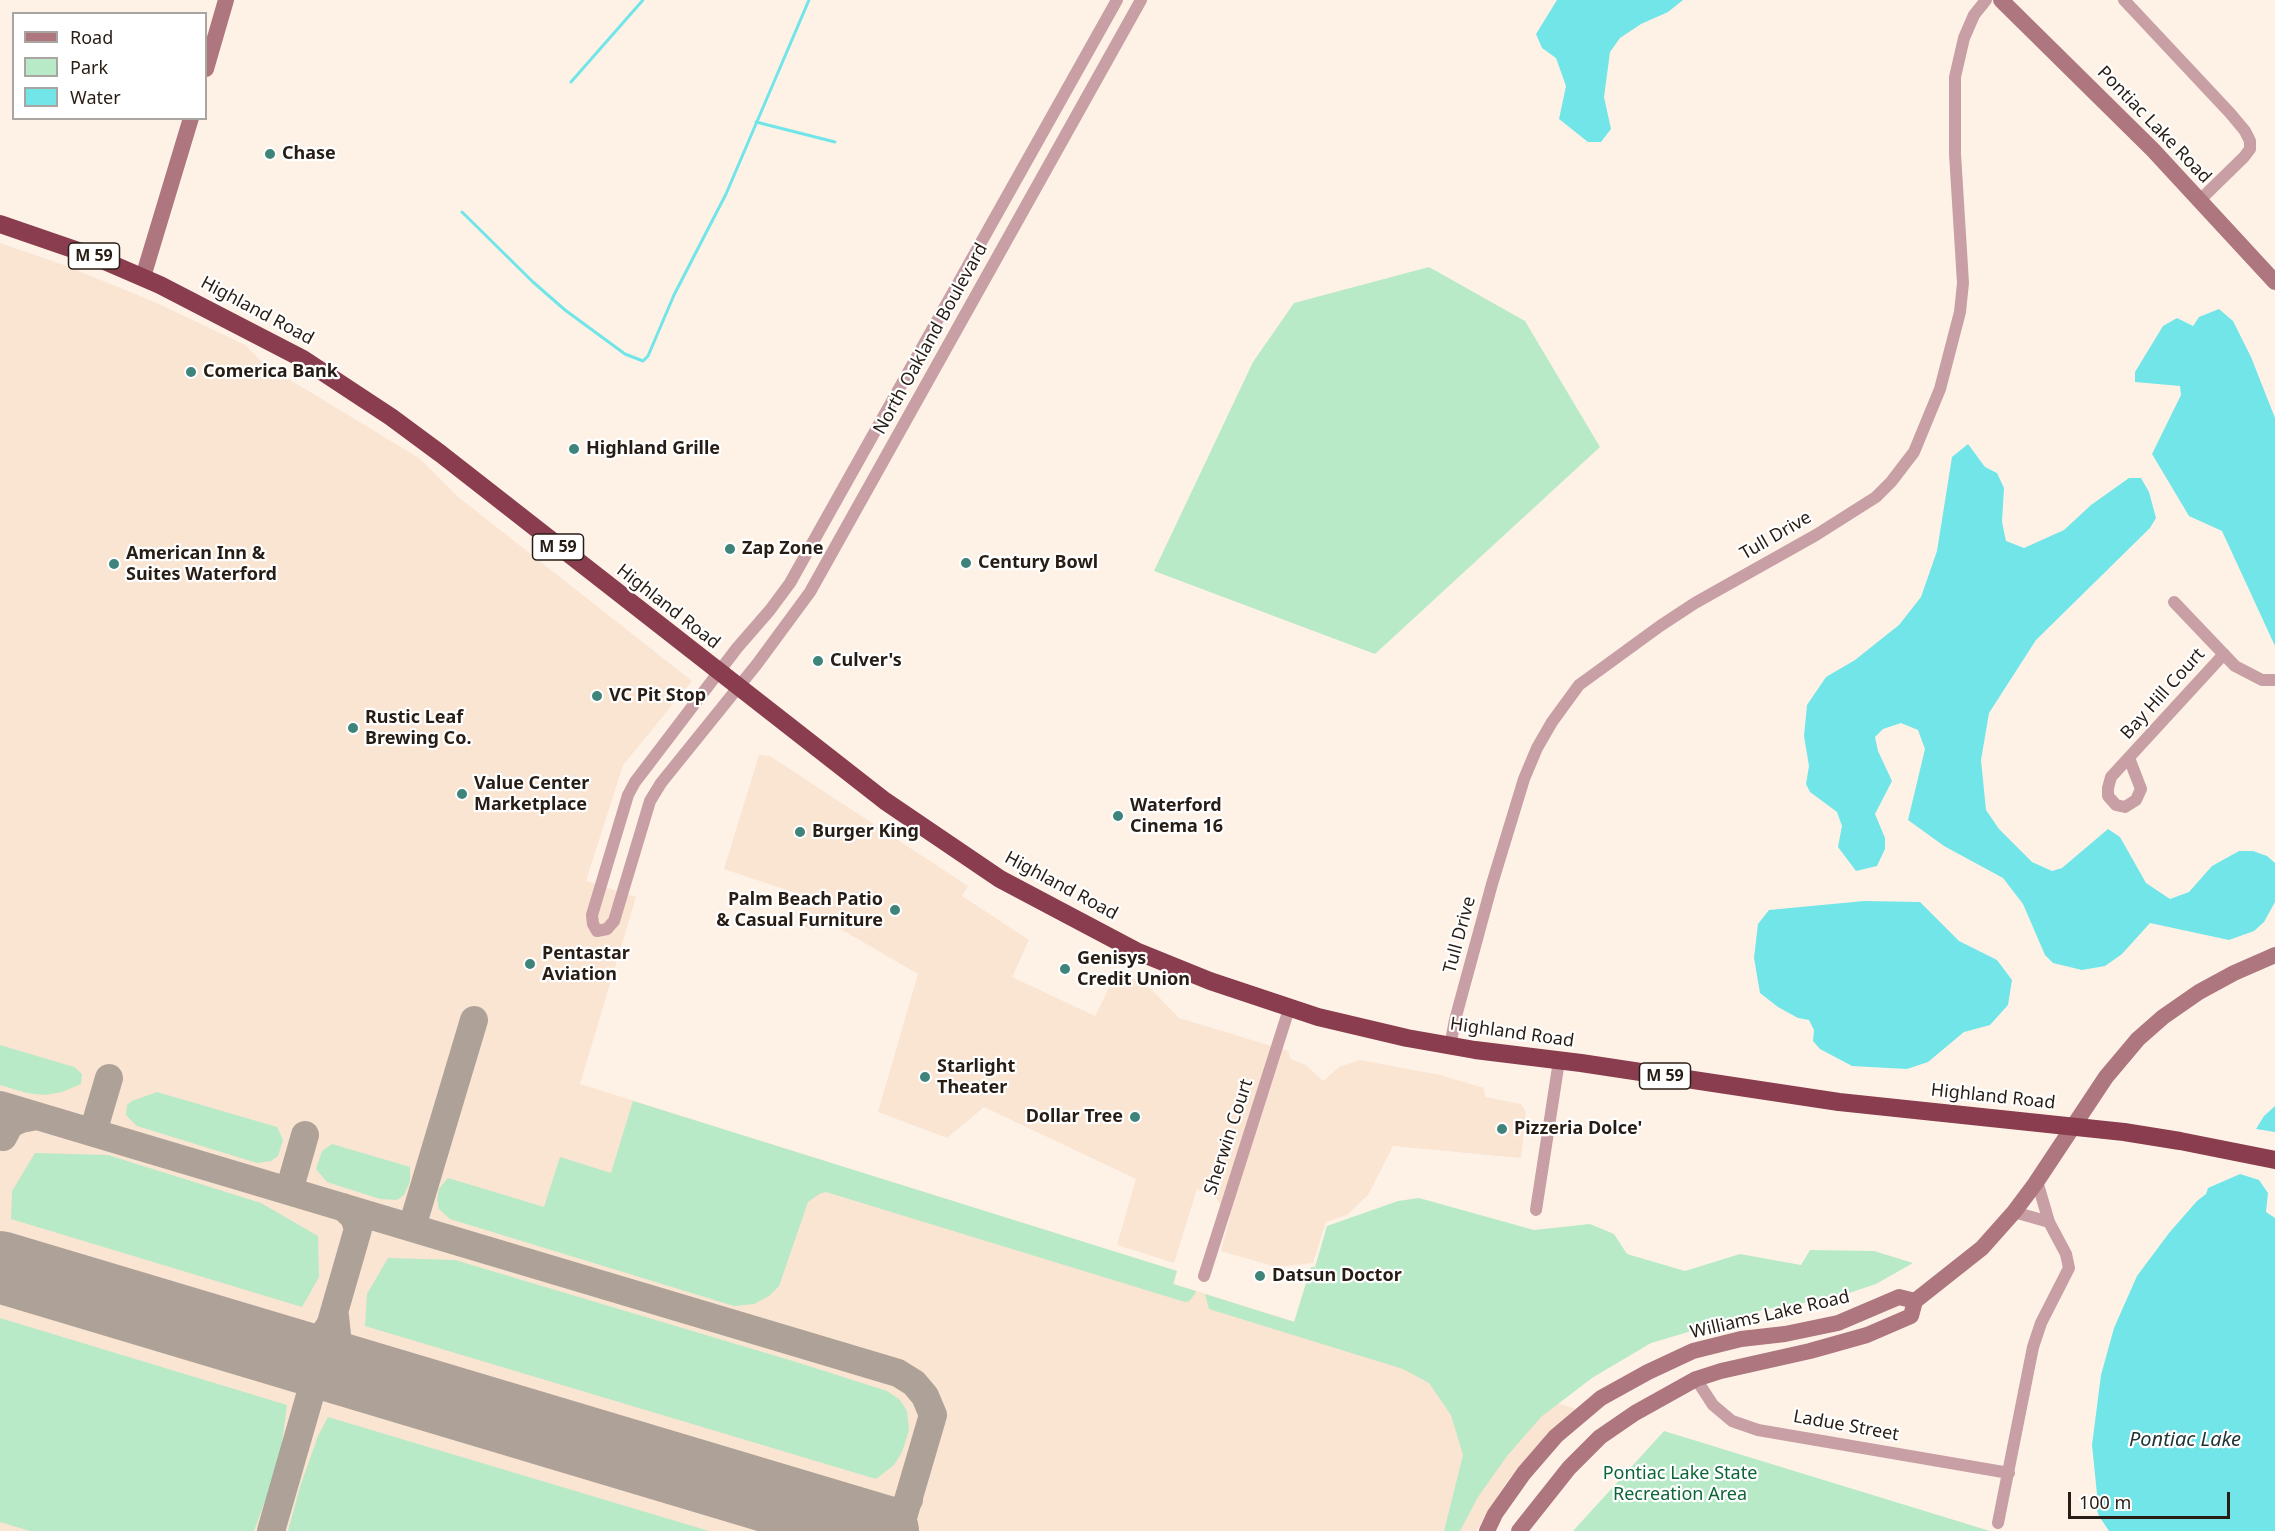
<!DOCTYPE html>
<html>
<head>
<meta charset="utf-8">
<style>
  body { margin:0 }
  #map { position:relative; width:2275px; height:1531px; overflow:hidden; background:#fef2e7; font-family:"Noto Sans",sans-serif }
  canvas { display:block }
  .legend { position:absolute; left:12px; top:12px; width:195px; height:108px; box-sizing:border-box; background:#fff; border:2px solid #a9a5a1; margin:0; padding:8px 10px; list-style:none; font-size:18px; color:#281d14 }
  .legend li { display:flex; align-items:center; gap:12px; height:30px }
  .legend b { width:30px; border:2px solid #a9a5a1 }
  .scale { position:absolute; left:2068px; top:1492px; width:162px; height:27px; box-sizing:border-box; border:3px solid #281d14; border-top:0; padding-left:8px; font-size:18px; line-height:21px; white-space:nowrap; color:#281d14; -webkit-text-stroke:4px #fff; paint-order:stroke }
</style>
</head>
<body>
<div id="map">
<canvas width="2275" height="1531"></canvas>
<ul class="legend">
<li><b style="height:8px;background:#ae767f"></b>Road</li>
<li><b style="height:16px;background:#b8eac7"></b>Park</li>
<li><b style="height:16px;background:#71e5e8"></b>Water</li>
</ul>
<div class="scale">100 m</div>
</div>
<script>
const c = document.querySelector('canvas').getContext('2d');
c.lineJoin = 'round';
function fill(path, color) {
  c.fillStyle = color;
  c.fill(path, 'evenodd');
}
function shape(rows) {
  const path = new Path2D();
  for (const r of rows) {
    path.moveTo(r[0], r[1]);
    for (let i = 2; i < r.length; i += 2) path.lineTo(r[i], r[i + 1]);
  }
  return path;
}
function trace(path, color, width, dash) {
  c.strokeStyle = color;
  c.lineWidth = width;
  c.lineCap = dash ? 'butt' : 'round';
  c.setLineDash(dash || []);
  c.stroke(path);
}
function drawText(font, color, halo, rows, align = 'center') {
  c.font = font + ' "Noto Sans",sans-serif';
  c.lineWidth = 4.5;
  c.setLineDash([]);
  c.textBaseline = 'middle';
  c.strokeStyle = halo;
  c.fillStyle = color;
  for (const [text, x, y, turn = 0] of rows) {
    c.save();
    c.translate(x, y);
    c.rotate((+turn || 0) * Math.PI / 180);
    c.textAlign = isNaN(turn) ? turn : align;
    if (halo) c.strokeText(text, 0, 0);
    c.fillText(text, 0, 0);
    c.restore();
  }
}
const built = shape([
  [0,243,64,265,157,303,245,345,264,364,419,458,457,496,692,681,623,765,586,881,636,897,580,1084,1177,1271,1174,1284,1576,1409,1549,1433,1508,1480,1476,1531,0,1531],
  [759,755,770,756,968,886,962,896,1029,940,1012,977,1095,1016,1118,970,1151,989,1179,1018,1288,1051,1291,1059,1306,1065,1323,1081,1339,1067,1360,1060,1440,1075,1484,1088,1485,1097,1521,1104,1526,1112,1521,1158,1393,1146,1368,1195,1347,1215,1326,1222,1313,1263,1276,1267,1221,1251,1230,1218,1213,1194,1197,1189,1174,1263,1117,1245,1136,1179,984,1107,947,1138,878,1112,918,974,818,916,813,930,797,924,805,896,724,869]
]);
const green = shape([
  [1429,267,1525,321,1600,447,1375,654,1154,571,1253,362,1294,303],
  [0,1045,74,1067,82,1074,81,1084,62,1092,45,1095,27,1093,0,1085],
  [157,1092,277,1127,283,1140,278,1156,271,1161,257,1163,137,1126,126,1115,127,1105,132,1101],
  [633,1101,1177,1271,1173,1284,1196,1291,1195,1294,1189,1301,1185,1302,826,1192,819,1194,808,1202,779,1286,769,1296,754,1304,734,1306,450,1219,439,1209,437,1200,439,1189,448,1178,544,1207,560,1157,611,1173],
  [332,1144,410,1167,410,1181,404,1195,397,1200,380,1199,327,1182,316,1169,322,1151],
  [35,1153,108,1155,261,1203,318,1236,319,1277,302,1307,11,1219,12,1191],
  [1419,1198,1534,1230,1590,1224,1614,1234,1627,1254,1685,1271,1740,1254,1801,1265,1810,1250,1874,1251,1913,1263,1876,1284,1834,1298,1766,1309,1651,1343,1592,1378,1541,1417,1507,1456,1478,1497,1460,1531,1444,1531,1463,1455,1451,1415,1429,1383,1403,1369,1209,1309,1205,1294,1294,1322,1311,1267,1315,1267,1327,1226,1398,1201],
  [388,1258,455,1260,796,1362,887,1391,900,1400,907,1411,909,1430,902,1452,894,1465,876,1479,365,1326,367,1294],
  [0,1318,287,1405,282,1443,273,1479,254,1531,30,1531,0,1522],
  [328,1417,709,1531,288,1531,300,1487,318,1436],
  [1664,1431,1990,1531,1573,1531]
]);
const water = shape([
  [1557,0,1683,0,1668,12,1641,24,1620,38,1610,52,1604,97,1611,129,1601,142,1588,142,1559,119,1566,86,1556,58,1542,48,1536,34],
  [2219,309,2233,321,2251,357,2275,418,2275,646,2222,531,2189,516,2152,454,2181,395,2180,386,2135,382,2135,372,2163,326,2177,318,2193,326,2199,317],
  [1968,444,1985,467,1997,473,2004,488,2002,522,2006,541,2024,548,2064,530,2091,505,2129,478,2141,478,2149,492,2156,518,2150,528,2036,640,1989,713,1981,760,1986,810,1999,829,2032,862,2052,871,2062,868,2108,829,2120,837,2146,883,2170,899,2189,892,2212,866,2239,851,2253,851,2267,856,2275,863,2275,902,2264,922,2254,931,2229,940,2150,923,2122,954,2105,966,2082,970,2053,963,2045,955,2023,904,2003,878,1944,846,1908,820,1925,749,1918,730,1901,723,1883,729,1875,737,1878,751,1892,781,1875,814,1885,838,1885,849,1877,866,1856,871,1838,847,1842,826,1837,812,1810,792,1806,784,1809,766,1804,736,1807,705,1826,677,1855,660,1899,625,1921,597,1937,551,1952,457],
  [1864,901,1920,902,1959,941,1997,960,2012,980,2008,1005,1990,1025,1964,1032,1928,1062,1907,1069,1852,1066,1820,1049,1813,1041,1814,1030,1809,1020,1798,1018,1778,1007,1760,993,1754,958,1758,924,1769,910],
  [2275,1106,2275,1132,2256,1129,2264,1116],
  [2240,1174,2259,1180,2268,1193,2266,1212,2275,1218,2275,1531,2109,1531,2099,1516,2096,1508,2097,1494,2092,1445,2101,1375,2114,1328,2137,1276,2169,1233,2197,1201,2206,1194,2208,1188]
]);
const stream = shape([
  [571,82,643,0],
  [756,122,835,142],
  [462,212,533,282,565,310,625,354,643,361,648,356,674,295,726,194,809,0]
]);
const taxiway = shape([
  [0,1105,898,1373,914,1383,925,1396,933,1415,899,1531],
  [93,1132,109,1078],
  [3,1137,10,1124,21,1119,37,1116],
  [289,1191,305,1135],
  [412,1227,474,1020],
  [0,1260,11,1270],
  [335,1316,338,1345,351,1365,367,1377],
  [275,1349,294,1348,310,1343,324,1334,333,1321],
  [861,1524,881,1521,898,1515,909,1500],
  [271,1531,358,1229,354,1217,343,1207]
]);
const runway = shape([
  [0,1267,883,1531]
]);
const street = shape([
  [1117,0,790,583,770,610,737,648,635,782,628,795,592,915,593,924,597,931,607,929,614,921,650,801,661,783,757,664,810,592,1141,0],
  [2124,0,2230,113,2245,131,2250,141,2250,149,2244,157,2200,200],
  [2174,602,2235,666,2262,680,2275,680],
  [2129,758,2141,789,2136,800,2125,807,2116,805,2108,796,2108,788,2111,777,2224,654],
  [1450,1046,1455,1020,1492,884,1524,779,1537,748,1552,722,1579,685,1660,626,1695,603,1816,535,1876,497,1891,482,1914,452,1940,389,1960,312,1963,283,1955,154,1955,77,1964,38,1974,15,1986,0],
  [1536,1210,1559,1061],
  [2014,1212,2049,1222],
  [1204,1276,1289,1009],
  [1696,1379,1713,1405,1732,1421,1758,1430,2009,1473],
  [1998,1523,2033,1347,2041,1323,2069,1268,2066,1254,2049,1222,2037,1181]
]);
const secondary = shape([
  [2001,0,2153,150,2275,282],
  [206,69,226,0],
  [143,277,191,118],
  [1487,1531,1495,1514,1524,1473,1556,1436,1601,1398,1648,1372,1693,1351,1741,1339,1785,1334,1838,1323,1899,1297,1915,1301],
  [1519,1531,1569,1468,1600,1437,1635,1413,1696,1379,1721,1371,1810,1351,1867,1335,1911,1316,1915,1301,1982,1248,2014,1212,2035,1184,2106,1077,2138,1039,2163,1017,2199,992,2234,973,2275,955]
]);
const highway = shape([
  [0,224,93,256,160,285,303,359,391,417,441,454,885,801,1000,879,1136,951,1210,981,1318,1017,1407,1038,1475,1050,1581,1063,1839,1102,2124,1132,2180,1141,2275,1160]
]);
const markers = [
  [270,154,6,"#3f847b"],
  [191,372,6,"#3f847b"],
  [574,449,6,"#3f847b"],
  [730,549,6,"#3f847b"],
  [966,563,6,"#3f847b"],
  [114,564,6,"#3f847b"],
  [818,661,6,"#3f847b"],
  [597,696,6,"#3f847b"],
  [353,728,6,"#3f847b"],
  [462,794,6,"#3f847b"],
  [1118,816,6,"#3f847b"],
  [800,832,6,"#3f847b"],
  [895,910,6,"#3f847b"],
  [530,964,6,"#3f847b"],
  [1065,969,6,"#3f847b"],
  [925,1077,6,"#3f847b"],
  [1135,1117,6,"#3f847b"],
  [1502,1129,6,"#3f847b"],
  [1260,1276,6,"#3f847b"]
];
const shields = [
  [94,256,51],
  [558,547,51],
  [1665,1076,51]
];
const shieldNames = [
  ["M 59",94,256],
  ["M 59",558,547],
  ["M 59",1665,1076]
];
const streetNames = [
  ["Pontiac Lake Road",2154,125,46],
  ["Highland Road",257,311,28],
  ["North Oakland Boulevard",931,339,-61],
  ["Tull Drive",1776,536,-30],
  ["Highland Road",668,607,38],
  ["Bay Hill Court",2163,694,-48],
  ["Highland Road",1061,886,28],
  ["Tull Drive",1460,935,-75],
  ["Highland Road",1512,1033,8],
  ["Highland Road",1993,1097,6],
  ["Sherwin Court",1229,1137,-72],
  ["Williams Lake Road",1770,1315,-13],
  ["Ladue Street",1846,1426,10]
];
const poiNames = [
  ["Chase",282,154],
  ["Comerica Bank",203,372],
  ["Highland Grille",586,449],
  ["Zap Zone",742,549],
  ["American Inn &",126,554],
  ["Suites Waterford",126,575],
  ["Century Bowl",978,563],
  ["Culver's",830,661],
  ["VC Pit Stop",609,696],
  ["Rustic Leaf",365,718],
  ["Brewing Co.",365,739],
  ["Value Center",474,784],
  ["Marketplace",474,805],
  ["Waterford",1130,806],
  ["Cinema 16",1130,827],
  ["Burger King",812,832],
  ["Palm Beach Patio",883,900,"right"],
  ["& Casual Furniture",883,921,"right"],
  ["Pentastar",542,954],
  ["Aviation",542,975],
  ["Genisys",1077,959],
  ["Credit Union",1077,980],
  ["Starlight",937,1067],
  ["Theater",937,1088],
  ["Dollar Tree",1123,1117,"right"],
  ["Pizzeria Dolce'",1514,1129],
  ["Datsun Doctor",1272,1276]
];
const parkNames = [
  ["Pontiac Lake State",1680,1474],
  ["Recreation Area",1680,1495]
];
const waterNames = [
  ["Pontiac Lake",2185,1440]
];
fill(built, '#fae4d2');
fill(green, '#b8eac7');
fill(water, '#71e5e8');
trace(stream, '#71e5e8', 3);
trace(taxiway, '#aea298', 28);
trace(runway, '#aea298', 72);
trace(street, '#c79fa5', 12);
trace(secondary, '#ae767f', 16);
trace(highway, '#8a3d4e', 18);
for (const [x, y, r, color] of markers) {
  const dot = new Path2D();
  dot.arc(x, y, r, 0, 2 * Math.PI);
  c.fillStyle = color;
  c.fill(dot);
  trace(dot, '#fff', 2);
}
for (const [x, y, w] of shields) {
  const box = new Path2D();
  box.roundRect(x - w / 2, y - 13, w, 26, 4.5);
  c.fillStyle = '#fff';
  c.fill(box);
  trace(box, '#281d14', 1.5);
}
drawText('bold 16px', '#281d14', null, shieldNames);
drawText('18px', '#281d14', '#fff', streetNames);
drawText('bold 18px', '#281d14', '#fff', poiNames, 'left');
drawText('18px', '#0b6537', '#fff', parkNames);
drawText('italic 20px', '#1e3333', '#fff', waterNames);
</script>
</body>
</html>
